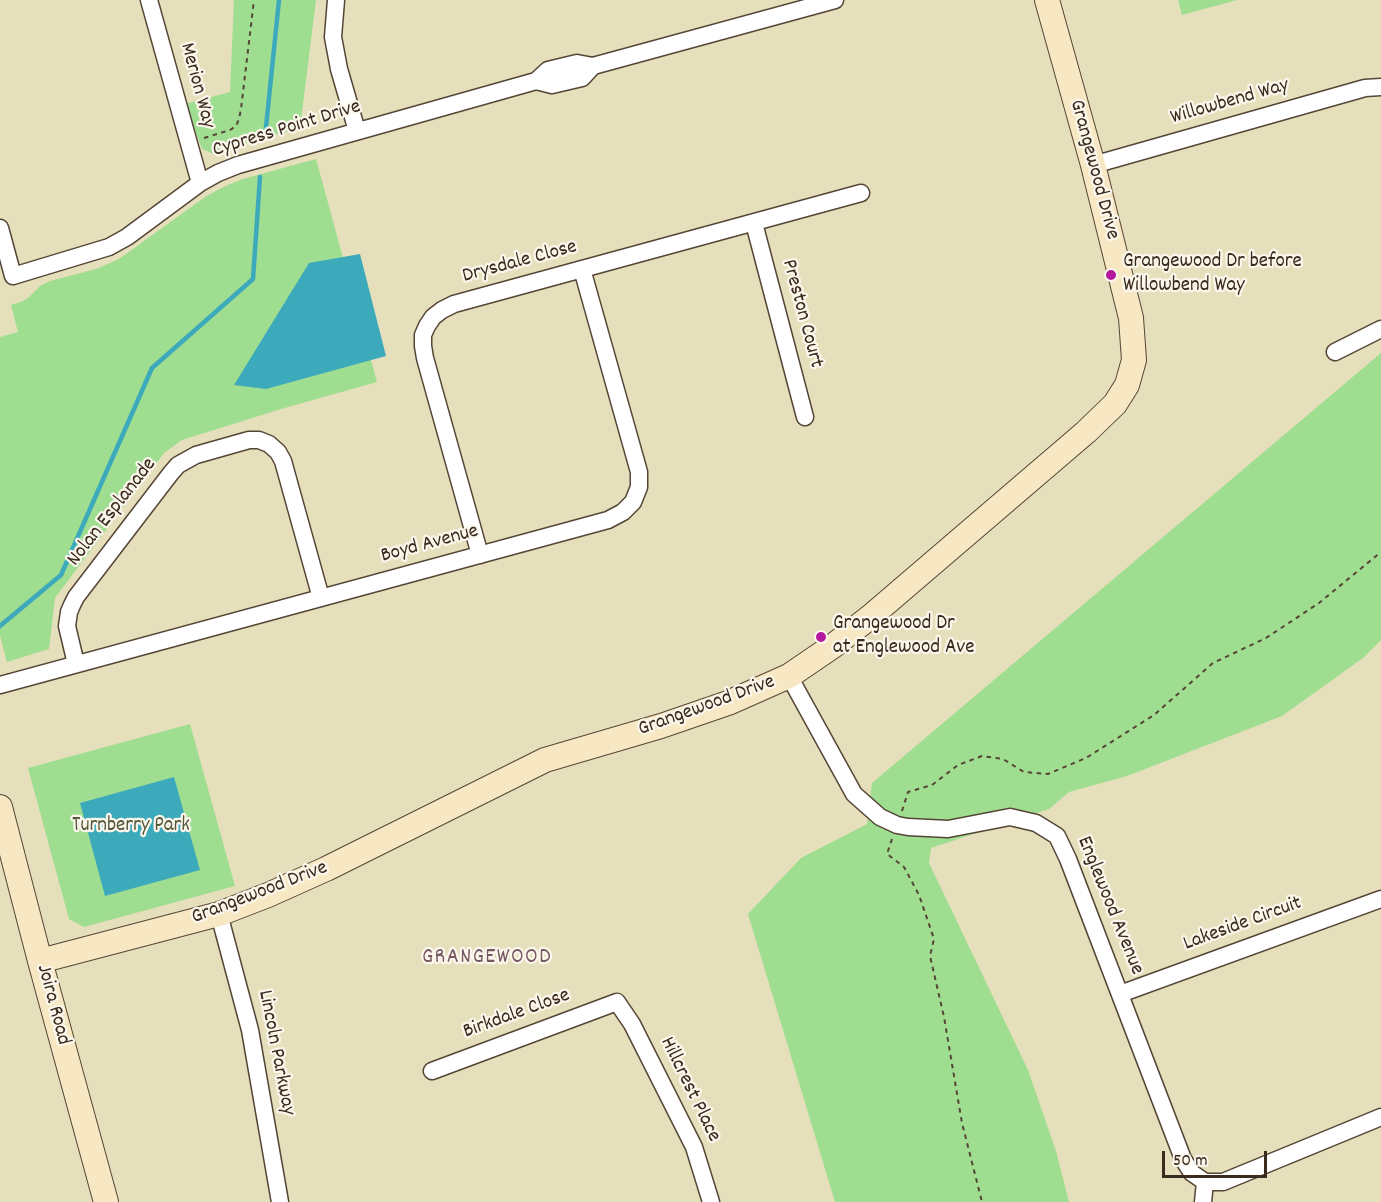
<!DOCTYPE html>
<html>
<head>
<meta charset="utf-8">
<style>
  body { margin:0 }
  #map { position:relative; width:1381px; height:1202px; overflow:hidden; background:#e6dfbb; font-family:Dekko,sans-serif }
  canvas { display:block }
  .scale { position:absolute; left:1162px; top:1151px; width:105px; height:27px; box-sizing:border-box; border:3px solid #3b2a1e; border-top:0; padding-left:8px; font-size:18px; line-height:21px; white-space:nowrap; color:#3b2a1e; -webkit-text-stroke:4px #fbf7ec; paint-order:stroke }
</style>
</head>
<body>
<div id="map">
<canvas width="1381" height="1202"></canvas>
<div class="scale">50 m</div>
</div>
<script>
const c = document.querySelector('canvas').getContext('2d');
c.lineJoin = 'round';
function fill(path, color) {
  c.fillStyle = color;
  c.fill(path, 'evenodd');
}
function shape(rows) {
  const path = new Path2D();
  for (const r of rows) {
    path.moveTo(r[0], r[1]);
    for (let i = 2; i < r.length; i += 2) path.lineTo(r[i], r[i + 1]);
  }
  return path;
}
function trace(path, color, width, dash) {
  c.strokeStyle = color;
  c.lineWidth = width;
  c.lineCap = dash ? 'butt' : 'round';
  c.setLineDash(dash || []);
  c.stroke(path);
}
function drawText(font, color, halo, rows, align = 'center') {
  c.font = font + ' Dekko,sans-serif';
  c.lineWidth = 4.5;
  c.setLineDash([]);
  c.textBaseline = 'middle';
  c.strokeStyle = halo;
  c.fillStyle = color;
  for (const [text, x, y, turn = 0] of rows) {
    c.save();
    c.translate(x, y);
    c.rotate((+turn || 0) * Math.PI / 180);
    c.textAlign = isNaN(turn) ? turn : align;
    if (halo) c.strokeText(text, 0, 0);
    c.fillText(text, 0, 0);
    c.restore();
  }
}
const green = shape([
  [234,0,316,0,300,128,230,147,214,154,202,149,185,104,230,92],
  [1178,0,1237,0,1182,15],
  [316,159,377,382,281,409,182,440,164,453,55,598,49,649,7,662,0,636,0,337,18,332,11,305,21,302,28,298,40,286,50,281,96,269,119,259,205,197,223,187,243,179],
  [1381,353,1381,640,1363,658,1282,716,1127,776,1069,792,1049,809,931,848,929,863,1028,1070,1056,1151,1069,1202,835,1202,748,914,801,858,867,824,872,783],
  [190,724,235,886,84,927,69,919,28,768]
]);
const water = shape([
  [360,254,386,356,266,389,234,385,309,263],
  [174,777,200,870,105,896,80,803]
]);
const stream = shape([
  [265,137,279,0],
  [0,626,61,575,152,368,253,279,260,177]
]);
const path = shape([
  [204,138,230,130,236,126,239,119,241,109,254,0],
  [902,811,908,792,932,785,958,765,982,756,1003,759,1024,772,1048,774,1086,758,1154,715,1213,663,1266,638,1319,603,1381,552],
  [892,839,887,854,904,867,919,895,934,939,930,956,944,1017,962,1123,982,1202]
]);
const street = shape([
  [149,0,200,183],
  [336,0,333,37,339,69,357,131],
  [536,81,548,70,577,63,593,66,835,0],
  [1093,165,1365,88,1381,87],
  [754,223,805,417],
  [0,228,13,276,109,247,127,237,200,183,218,173,238,165,536,81,552,85,582,78,593,66],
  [1335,352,1381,329],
  [480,555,425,358,423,346,423,335,427,326,433,317,442,310,454,304,861,193],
  [76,664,67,626,69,612,72,605,76,597,171,473,178,465,196,455,249,440,259,440,269,444,278,452,283,461,321,598],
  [789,676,854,794,880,817,897,825,908,827,948,829,1010,817,1036,823,1057,836,1068,859,1183,1159,1192,1173,1205,1182,1223,1182,1381,1117],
  [0,685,608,520,623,512,633,502,639,487,639,472,582,269],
  [219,914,250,1030,280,1202],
  [1120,994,1381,899],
  [432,1071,617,1002,632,1024,694,1147,711,1202],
  [1203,1202,1205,1182]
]);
const secondary = shape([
  [0,807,40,961,106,1202],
  [40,961,219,914,268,895,326,869,545,760,661,726,728,703,789,676,833,646,870,617,1086,432,1115,404,1127,385,1134,360,1131,318,1093,165,1047,0]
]);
const markers = [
  [1111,275,6,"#b5179e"],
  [821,637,6,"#b5179e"]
];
const streetNames = [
  ["Merion Way",196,86,75],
  ["Willowbend Way",1230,103,-16],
  ["Cypress Point Drive",287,130,-17],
  ["Grangewood Drive",1093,170,75],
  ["Drysdale Close",520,263,-15],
  ["Preston Court",801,314,75],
  ["Nolan Esplanade",113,513,-52],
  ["Boyd Avenue",430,545,-15],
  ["Grangewood Drive",707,707,-20],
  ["Grangewood Drive",260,894,-21],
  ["Englewood Avenue",1109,906,68],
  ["Lakeside Circuit",1243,925,-20],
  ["Joira Road",52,1005,75],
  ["Birkdale Close",517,1015,-20],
  ["Lincoln Parkway",275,1053,79],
  ["Hillcrest Place",689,1090,64]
];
const poiNames = [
  ["Grangewood Dr before",1123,263],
  ["Willowbend Way",1123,287],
  ["Grangewood Dr",833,625],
  ["at Englewood Ave",833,649]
];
const parkNames = [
  ["Turnberry Park",131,827]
];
const neighbourhoodNames = [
  ["GRANGEWOOD",487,959]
];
fill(green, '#9fdd91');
fill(water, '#3daabc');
trace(stream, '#3daabc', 4.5);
trace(street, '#554536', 19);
trace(secondary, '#554536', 26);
trace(path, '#554536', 2, [4.5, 4.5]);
trace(street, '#fff', 16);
trace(secondary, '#f7e8c3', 24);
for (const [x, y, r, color] of markers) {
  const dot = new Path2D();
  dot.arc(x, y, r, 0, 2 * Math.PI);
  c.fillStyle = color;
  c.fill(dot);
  trace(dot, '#fbf7ec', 2);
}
drawText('21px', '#3b2a1e', '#fbf7ec', streetNames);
drawText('21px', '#3b2a1e', '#fbf7ec', poiNames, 'left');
drawText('21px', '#54573b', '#fbf7ec', parkNames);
c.letterSpacing = '1.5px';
drawText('22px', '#765660', '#fbf7ec', neighbourhoodNames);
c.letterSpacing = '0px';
</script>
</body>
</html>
